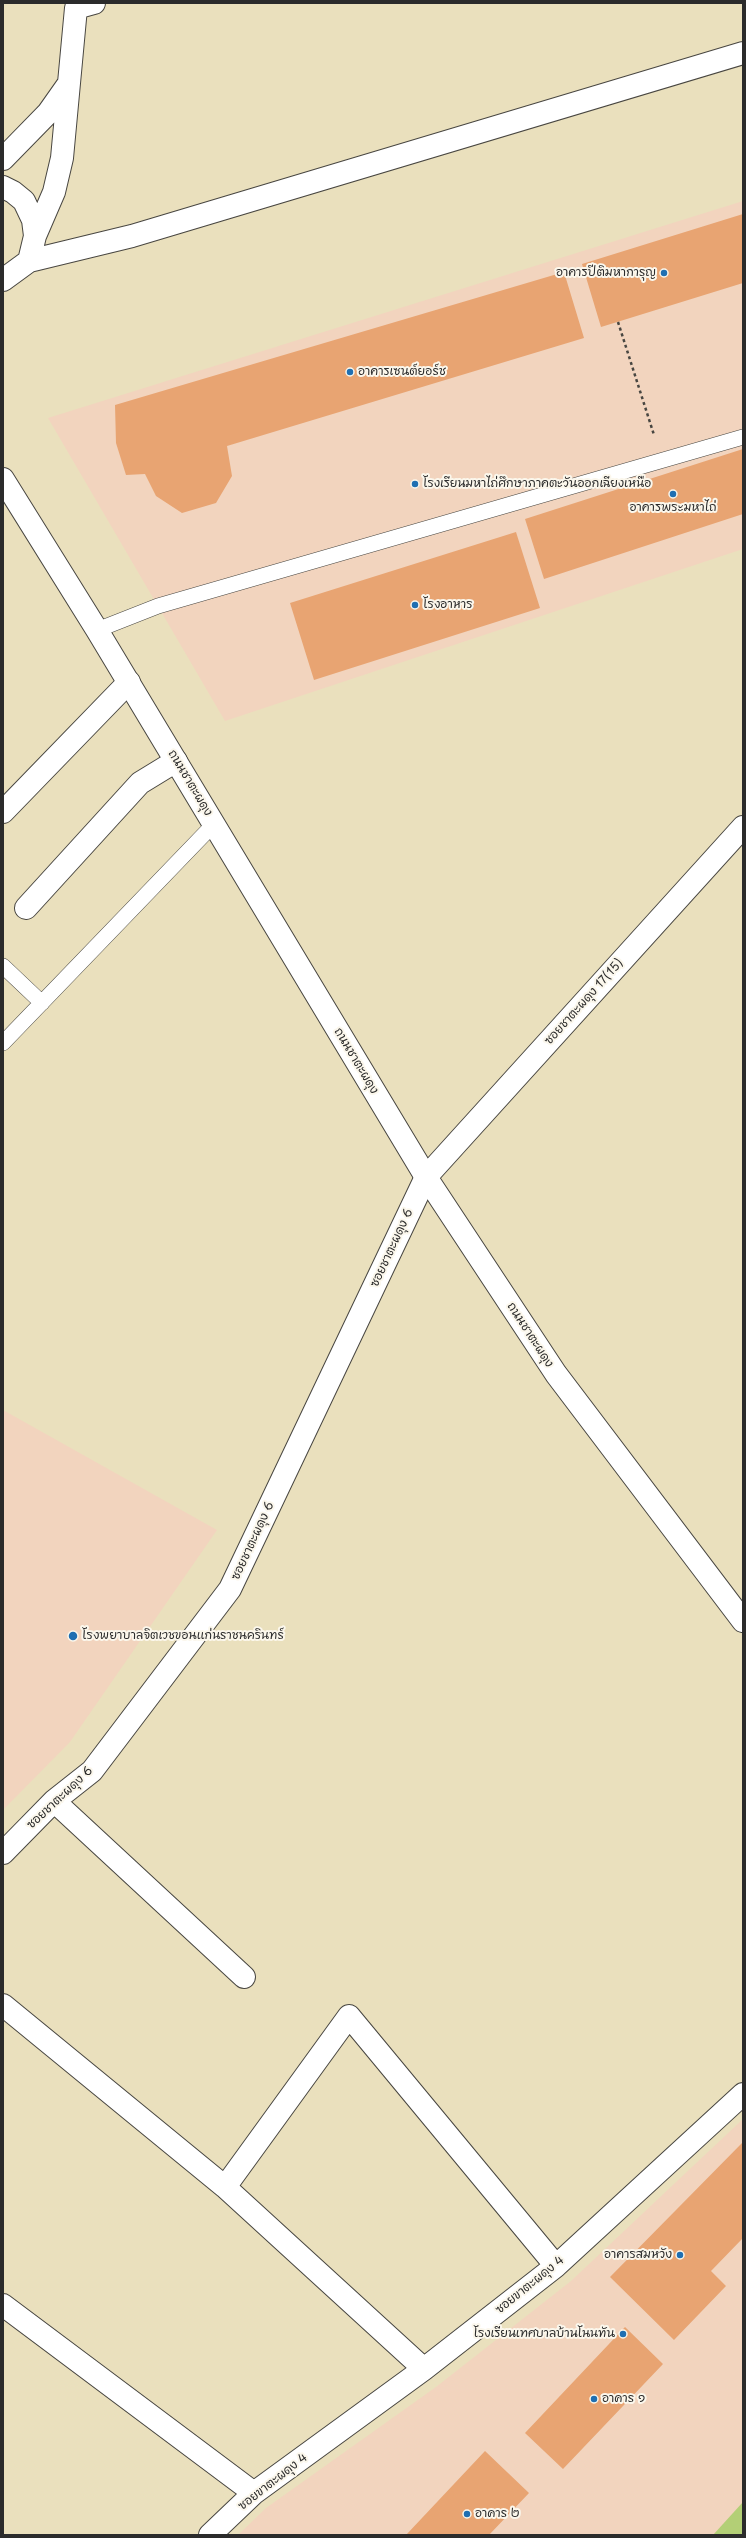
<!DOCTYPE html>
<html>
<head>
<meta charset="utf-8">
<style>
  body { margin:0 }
  #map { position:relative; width:746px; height:2538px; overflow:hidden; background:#eae0bd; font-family:"Playpen Sans",sans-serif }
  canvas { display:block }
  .frame { position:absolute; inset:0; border:4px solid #2b2b2b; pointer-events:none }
</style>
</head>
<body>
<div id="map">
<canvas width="746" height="2538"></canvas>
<div class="frame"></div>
</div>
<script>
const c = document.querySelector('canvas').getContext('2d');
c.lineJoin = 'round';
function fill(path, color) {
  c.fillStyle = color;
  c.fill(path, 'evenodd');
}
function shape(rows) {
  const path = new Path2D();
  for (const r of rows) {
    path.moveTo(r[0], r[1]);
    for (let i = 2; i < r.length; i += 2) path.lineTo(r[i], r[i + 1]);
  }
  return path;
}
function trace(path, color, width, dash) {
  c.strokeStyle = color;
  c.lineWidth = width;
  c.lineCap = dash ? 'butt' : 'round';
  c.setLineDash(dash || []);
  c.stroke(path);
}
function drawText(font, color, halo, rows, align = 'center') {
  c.font = font + ' "Playpen Sans","Playpen Sans Thai",sans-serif';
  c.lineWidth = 4;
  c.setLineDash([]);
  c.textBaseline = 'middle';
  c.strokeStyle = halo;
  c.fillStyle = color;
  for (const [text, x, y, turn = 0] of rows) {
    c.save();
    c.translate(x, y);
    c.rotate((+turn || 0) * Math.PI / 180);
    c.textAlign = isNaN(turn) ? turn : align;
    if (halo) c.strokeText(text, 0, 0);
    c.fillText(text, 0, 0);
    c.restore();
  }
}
const built = shape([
  [743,201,743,549,225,721,48,418],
  [3,1410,217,1530,70,1742,3,1810],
  [743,2119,743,2535,238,2535,266,2508,436,2387,571,2281]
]);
const green = shape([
  [743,2502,743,2535,713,2535]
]);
const building = shape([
  [743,214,743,283,601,327,582,264],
  [564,272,584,338,227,446,232,476,216,503,182,513,156,496,145,474,126,475,116,443,115,405],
  [743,449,743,514,544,579,525,519],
  [516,532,540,608,314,680,290,603],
  [743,2142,743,2238,711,2271,726,2286,674,2340,610,2277],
  [625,2327,663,2364,563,2469,525,2433],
  [485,2451,529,2493,489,2535,406,2535]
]);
const path = shape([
  [618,322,654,435]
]);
const service = shape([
  [97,630,158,606,743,437],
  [3,966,42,1003],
  [3,1043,214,824]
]);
const minor = shape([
  [3,159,48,113,67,86],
  [3,187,13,192,24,201,33,220,35,236,29,261,3,280],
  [35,236,54,192,62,158,76,8,94,3],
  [29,261,132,236,743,53],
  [3,812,129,682],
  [26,908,140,783,176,761],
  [54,1801,244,1977],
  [3,1853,54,1801,92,1771,230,1589,426,1177,743,827],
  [3,2005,225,2187],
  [3,2305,254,2493],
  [424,2369,225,2187,349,2016,556,2266],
  [210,2535,254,2493,424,2369,556,2266,743,2094]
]);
const tertiary = shape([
  [3,479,97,630,426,1177,556,1374,743,1621]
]);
const markers = [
  [664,273,4,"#1f6fb2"],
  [350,372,4,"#1f6fb2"],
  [415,484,4,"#1f6fb2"],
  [673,494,4,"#1f6fb2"],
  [415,605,4,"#1f6fb2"],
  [73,1636,5,"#1f6fb2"],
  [680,2255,4,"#1f6fb2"],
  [623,2334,4,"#1f6fb2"],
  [594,2399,4,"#1f6fb2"],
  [467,2514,4,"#1f6fb2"]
];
const poiNames = [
  ["อาคารปีติมหาการุญ",656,273,"right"],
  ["อาคารเซนต์ยอร์ช",358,372],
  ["โรงเรียนมหาไถ่ศึกษาภาคตะวันออกเฉียงเหนือ",423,484],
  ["อาคารพระมหาไถ่",673,508,"center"],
  ["โรงอาหาร",423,605],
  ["โรงพยาบาลจิตเวชขอนแก่นราชนครินทร์",82,1636],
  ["อาคารสมหวัง",672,2255,"right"],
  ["โรงเรียนเทศบาลบ้านโนนทัน",615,2334,"right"],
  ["อาคาร ๑",602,2399],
  ["อาคาร ๒",475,2514]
];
const streetNames = [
  ["ถนนชาตะผดุง",190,783,59],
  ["ซอยชาตะผดุง 17(15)",584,1002,-48],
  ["ถนนชาตะผดุง",356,1061,59],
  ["ซอยชาตะผดุง 6",392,1248,-65],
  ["ถนนชาตะผดุง",530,1335,57],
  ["ซอยชาตะผดุง 6",253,1541,-65],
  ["ซอยชาตะผดุง 6",60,1798,-43],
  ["ซอยขาตะผดุง 4",530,2285,-39],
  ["ซอยขาตะผดุง 4",273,2482,-38]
];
fill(built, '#f2d4be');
fill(green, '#b3cf76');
fill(building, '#e8a472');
trace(service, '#484641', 16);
trace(minor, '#484641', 24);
trace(tertiary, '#484641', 24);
trace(path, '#484641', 2.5, [3, 3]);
trace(service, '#fff', 15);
trace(minor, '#fff', 22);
trace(tertiary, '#fff', 22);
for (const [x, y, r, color] of markers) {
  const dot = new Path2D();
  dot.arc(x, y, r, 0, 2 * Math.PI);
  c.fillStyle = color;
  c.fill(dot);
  trace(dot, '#fbf7ec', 1.5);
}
drawText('12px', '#2b2b2b', '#fbf7ec', poiNames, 'left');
drawText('12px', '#2b2b2b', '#fbf7ec', streetNames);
</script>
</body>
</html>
